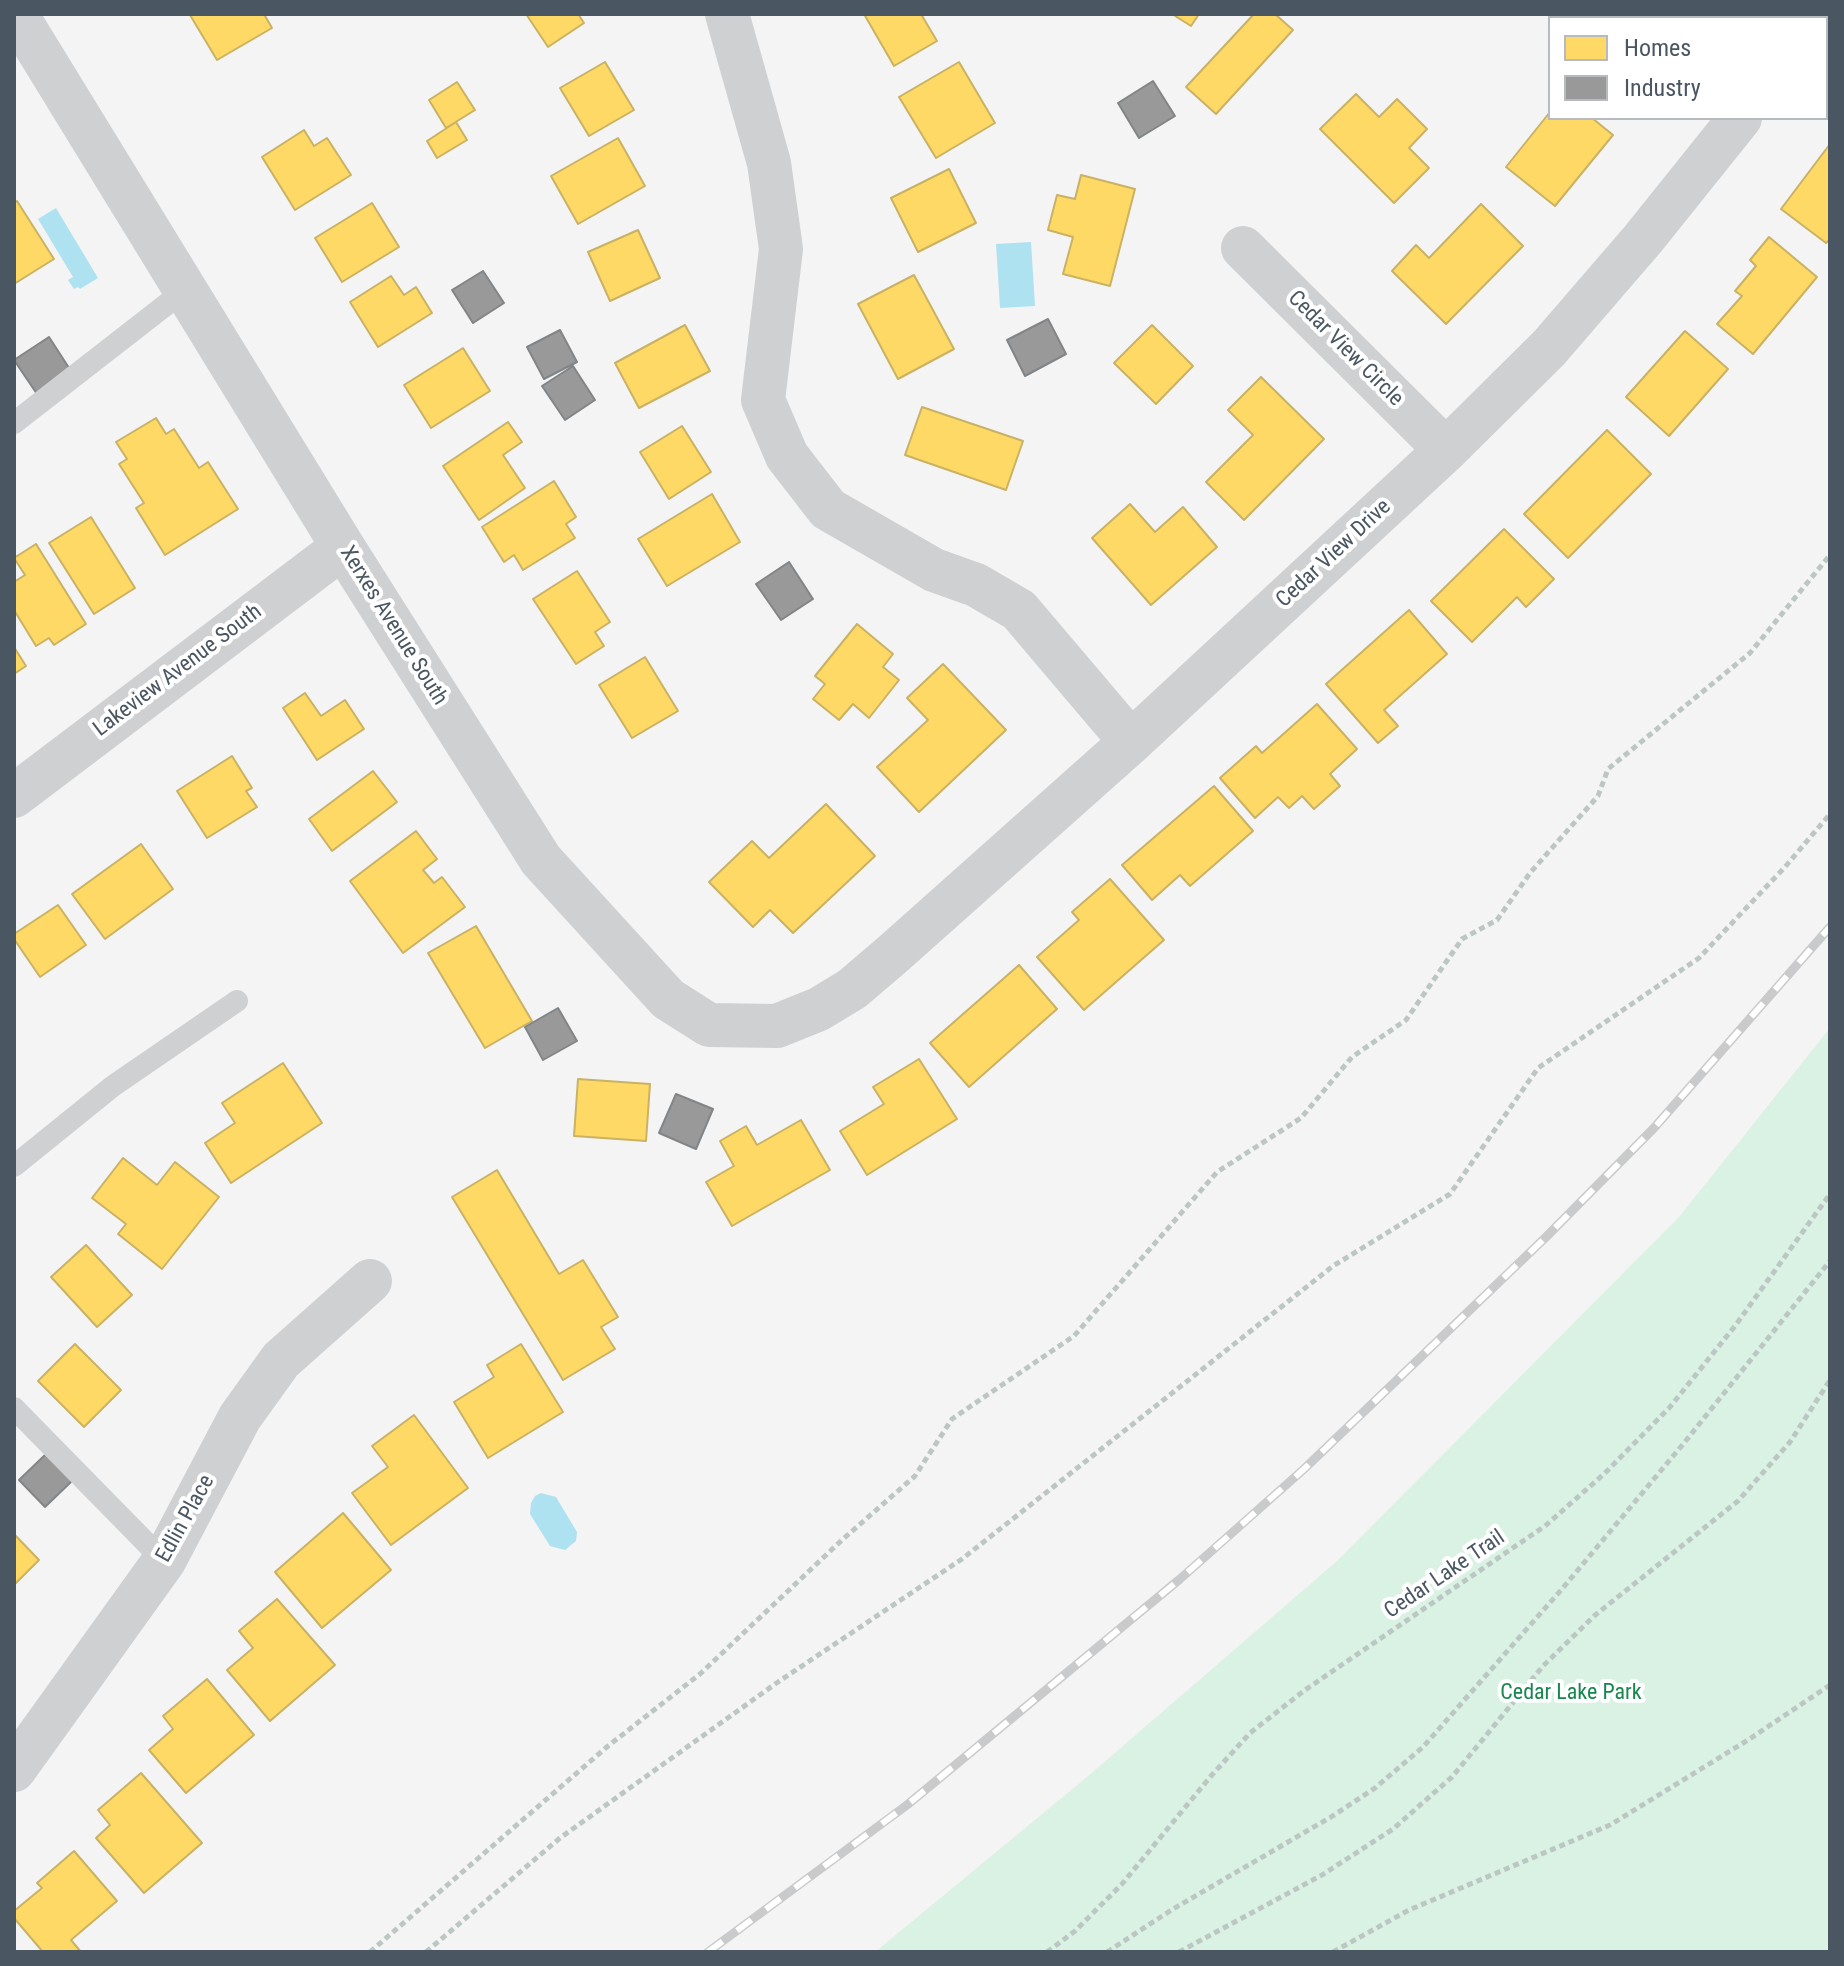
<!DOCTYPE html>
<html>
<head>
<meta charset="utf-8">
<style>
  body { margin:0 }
  #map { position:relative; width:1844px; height:1966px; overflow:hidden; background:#f4f4f4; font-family:"Roboto Condensed",sans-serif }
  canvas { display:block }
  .frame { position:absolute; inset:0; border:16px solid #4a5661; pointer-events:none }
  .legend { position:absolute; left:1548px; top:16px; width:280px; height:104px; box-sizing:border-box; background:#fff; border:2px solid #b7bbc0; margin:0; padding:10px 14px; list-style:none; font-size:24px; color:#4a5661 }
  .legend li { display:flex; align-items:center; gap:16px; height:40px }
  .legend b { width:40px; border:2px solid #b7bbc0 }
</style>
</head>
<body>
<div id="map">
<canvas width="1844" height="1966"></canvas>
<div class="frame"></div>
<ul class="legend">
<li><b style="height:22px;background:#ffd966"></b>Homes</li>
<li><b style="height:22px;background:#999"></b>Industry</li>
</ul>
</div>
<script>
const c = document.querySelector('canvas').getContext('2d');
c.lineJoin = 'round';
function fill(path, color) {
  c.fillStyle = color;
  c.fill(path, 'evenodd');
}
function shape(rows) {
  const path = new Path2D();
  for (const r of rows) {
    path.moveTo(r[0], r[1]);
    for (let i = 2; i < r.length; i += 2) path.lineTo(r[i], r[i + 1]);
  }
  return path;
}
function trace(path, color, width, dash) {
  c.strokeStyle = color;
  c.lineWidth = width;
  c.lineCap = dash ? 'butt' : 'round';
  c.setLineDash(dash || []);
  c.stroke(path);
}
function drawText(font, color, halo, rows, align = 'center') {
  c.font = font + ' "Roboto Condensed",sans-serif';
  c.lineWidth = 8;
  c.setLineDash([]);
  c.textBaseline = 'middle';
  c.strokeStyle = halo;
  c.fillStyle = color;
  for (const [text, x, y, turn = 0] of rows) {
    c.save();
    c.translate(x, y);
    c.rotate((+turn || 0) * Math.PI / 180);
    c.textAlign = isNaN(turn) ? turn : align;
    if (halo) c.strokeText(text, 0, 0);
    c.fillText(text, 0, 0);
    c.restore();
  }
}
const green = shape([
  [1830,1028,1830,1952,875,1952,1087,1777,1337,1561,1679,1217]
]);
const water = shape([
  [56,208,98,278,80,289,78,287,74,289,68,280,73,277,38,219],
  [1031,242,1035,306,1000,308,996,244],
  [541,1493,556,1497,577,1532,576,1541,565,1550,550,1546,530,1514,531,1503,535,1496]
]);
const homes = shape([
  [193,14,264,14,272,28,217,60,190,15,193,14],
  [526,14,578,14,584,23,548,47,526,14],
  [864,14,921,14,937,41,894,66,864,14],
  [1172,14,1199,14,1191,26,1172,14],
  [1254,14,1275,14,1293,30,1216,114,1186,87,1254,14],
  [1621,14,1698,14,1699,15,1696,18,1618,18,1621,14],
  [605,62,634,110,589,136,560,88,605,62],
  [959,62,995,123,936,158,899,97,959,62],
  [457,82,475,110,446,128,429,100,457,82],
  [1356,94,1379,117,1397,99,1427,129,1409,148,1429,168,1394,203,1320,129,1356,94],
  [1550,112,1550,118,1592,118,1613,135,1555,206,1506,167,1550,112],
  [456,122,467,140,437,158,427,141,456,122],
  [304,130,314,146,327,138,351,175,295,210,262,157,304,130],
  [618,138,645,186,578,224,551,176,618,138],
  [1830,144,1830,239,1826,243,1781,209,1830,144],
  [949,169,976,223,918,252,891,198,949,169],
  [1081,175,1135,189,1110,286,1063,274,1073,237,1048,230,1057,195,1075,199,1081,175],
  [17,201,54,259,14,284,14,203,17,201],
  [372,203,399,247,342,282,315,238,372,203],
  [1481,204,1523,246,1446,324,1392,271,1416,245,1429,258,1481,204],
  [638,230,660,278,610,301,588,252,638,230],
  [1769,237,1817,277,1753,354,1717,324,1742,296,1735,291,1756,266,1750,260,1769,237],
  [914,275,954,349,898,379,858,304,914,275],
  [391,276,404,295,416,287,432,313,378,347,350,302,391,276],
  [685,325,710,371,639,408,615,363,685,325],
  [1152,325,1193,366,1156,404,1114,363,1152,325],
  [1685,331,1728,369,1669,436,1626,397,1685,331],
  [463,348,490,391,431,428,404,385,463,348],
  [1261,377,1324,439,1244,520,1206,482,1253,435,1228,410,1261,377],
  [922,407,1023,441,1006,490,905,455,922,407],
  [156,418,166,434,174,429,199,468,208,462,238,509,165,555,136,508,144,503,119,464,127,459,116,442,156,418],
  [508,422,522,442,503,455,525,488,479,520,443,466,508,422],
  [682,426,711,472,669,499,640,452,682,426],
  [1607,430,1651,474,1568,558,1524,514,1607,430],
  [554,481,576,517,566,524,575,538,523,570,514,555,504,562,482,527,554,481],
  [712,494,740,542,667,586,638,539,712,494],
  [1130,504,1155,532,1183,507,1217,547,1151,605,1092,538,1130,504],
  [91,517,135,588,94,614,49,543,91,517],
  [1504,529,1554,579,1526,607,1517,597,1472,642,1431,601,1504,529],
  [36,544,86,624,54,645,49,638,36,646,14,610,14,582,25,575,14,558,36,544],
  [577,571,610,622,595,632,604,646,576,664,533,599,577,571],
  [1409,610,1447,654,1384,710,1398,726,1378,743,1326,684,1409,610],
  [857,624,893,654,883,667,899,680,869,718,853,704,839,720,813,699,825,684,815,676,857,624],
  [14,647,26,666,14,674,14,647],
  [645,657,678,711,632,738,599,685,645,657],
  [943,664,1006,730,919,812,877,767,928,720,907,698,943,664],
  [305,693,321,716,345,700,364,729,317,760,283,708,305,693],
  [1317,704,1357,749,1330,774,1340,786,1314,809,1302,796,1289,808,1278,797,1255,818,1220,778,1256,746,1262,753,1317,704],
  [232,756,252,788,246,791,257,807,207,838,177,791,232,756],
  [373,771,397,802,332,851,309,819,373,771],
  [1214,786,1253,831,1190,886,1180,875,1152,900,1122,865,1214,786],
  [826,804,875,856,793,933,770,910,753,927,709,882,752,841,769,858,826,804],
  [416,831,437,859,423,870,434,883,442,877,465,907,403,953,350,881,416,831],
  [141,844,173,889,105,939,72,894,141,844],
  [1110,879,1164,940,1084,1010,1037,957,1079,920,1072,912,1110,879],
  [58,905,86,945,40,977,14,939,14,934,58,905],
  [476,926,532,1021,485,1048,428,953,476,926],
  [1019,965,1057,1009,969,1087,930,1043,1019,965],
  [919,1059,957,1119,867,1175,840,1131,884,1104,873,1087,919,1059],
  [283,1063,322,1123,231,1183,205,1143,235,1123,222,1103,283,1063],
  [578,1079,650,1084,646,1141,574,1136,578,1079],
  [801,1120,830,1170,732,1226,706,1182,734,1166,720,1141,746,1126,757,1145,801,1120],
  [123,1158,157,1185,175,1162,219,1197,162,1269,118,1234,126,1224,92,1198,123,1158],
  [497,1170,559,1274,583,1260,618,1317,601,1327,615,1349,563,1380,452,1197,497,1170],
  [86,1245,132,1295,97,1327,51,1277,86,1245],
  [75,1344,121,1390,84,1427,38,1381,75,1344],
  [521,1344,563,1412,488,1458,454,1402,494,1377,487,1365,521,1344],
  [414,1415,468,1488,391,1545,352,1493,388,1467,372,1446,414,1415],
  [343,1513,391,1570,322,1628,275,1572,343,1513],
  [14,1534,39,1560,14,1585,14,1534],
  [277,1599,335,1665,270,1721,227,1670,253,1648,239,1631,277,1599],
  [207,1679,254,1735,186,1793,149,1750,173,1729,163,1716,207,1679],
  [141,1773,202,1843,144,1893,96,1838,110,1825,98,1810,141,1773],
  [74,1851,117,1901,71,1940,81,1952,43,1952,14,1918,14,1911,42,1888,37,1883,74,1851]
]);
const industry = shape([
  [1153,81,1175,116,1139,138,1118,103,1153,81],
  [483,271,504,303,473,323,452,290,483,271],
  [1048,319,1066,354,1025,376,1007,340,1048,319],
  [560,330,577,362,544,379,527,347,560,330],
  [49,337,71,371,37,394,14,360,49,337],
  [573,366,595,400,565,420,542,386,573,366],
  [789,562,813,599,781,620,756,584,789,562],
  [558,1008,577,1041,543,1060,525,1027,558,1008],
  [676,1094,713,1109,696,1149,659,1133,676,1094],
  [47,1453,73,1480,45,1507,19,1480,47,1453]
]);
const path = shape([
  [370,1952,608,1746,700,1674,842,1540,915,1476,952,1419,1074,1336,1217,1172,1301,1118,1352,1057,1406,1020,1462,939,1497,920,1530,873,1598,796,1608,769,1750,653,1830,555],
  [426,1952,560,1838,778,1682,962,1559,1333,1266,1450,1194,1538,1068,1699,958,1785,867,1830,814],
  [1047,1952,1075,1931,1122,1884,1211,1776,1250,1733,1305,1690,1545,1526,1604,1474,1670,1407,1735,1326,1830,1194],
  [1107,1952,1173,1909,1331,1817,1375,1788,1423,1747,1562,1589,1684,1443,1830,1261],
  [1179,1952,1322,1875,1393,1829,1452,1777,1543,1666,1594,1616,1738,1501,1790,1442,1830,1380],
  [1333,1952,1409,1910,1610,1825,1748,1740,1830,1685]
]);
const service = shape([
  [14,423,185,290],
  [14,1166,113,1086,237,1001],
  [14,1408,164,1561]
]);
const minor = shape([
  [16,14,343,547,541,860,668,999,709,1025,777,1026,819,1009,852,989,893,954,1131,742,1446,450,1549,348,1643,239,1740,118],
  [727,14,769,163,781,249,763,400,787,456,828,509,934,570,976,585,1019,610,1131,742],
  [1797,18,1797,14],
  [1243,248,1446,450],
  [14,796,343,547],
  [14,1770,164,1561,240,1417,281,1360,370,1281]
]);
const rail = shape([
  [708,1952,907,1805,1180,1579,1304,1469,1545,1238,1654,1128,1830,927]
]);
const streetNames = [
  ["Cedar View Circle",1345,349,45],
  ["Cedar View Drive",1334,554,-43],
  ["Xerxes Avenue South",393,626,58],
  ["Lakeview Avenue South",178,671,-37],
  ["Edlin Place",186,1519,-61],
  ["Cedar Lake Trail",1445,1575,-34]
];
const parkNames = [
  ["Cedar Lake Park",1571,1693]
];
fill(green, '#d9f2e3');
fill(water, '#aee2f0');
fill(homes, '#ffd966');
trace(homes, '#c9b264', 2);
fill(industry, '#999');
trace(industry, '#818588', 2);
trace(path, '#bcc7c4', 5, [6, 4]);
trace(service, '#ced0d2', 22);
trace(minor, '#ced0d2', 44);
trace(rail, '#c9cacc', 9);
trace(rail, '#fff', 6, [18]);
drawText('22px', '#4a5661', '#fff', streetNames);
drawText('22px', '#17864f', '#fff', parkNames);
</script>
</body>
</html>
